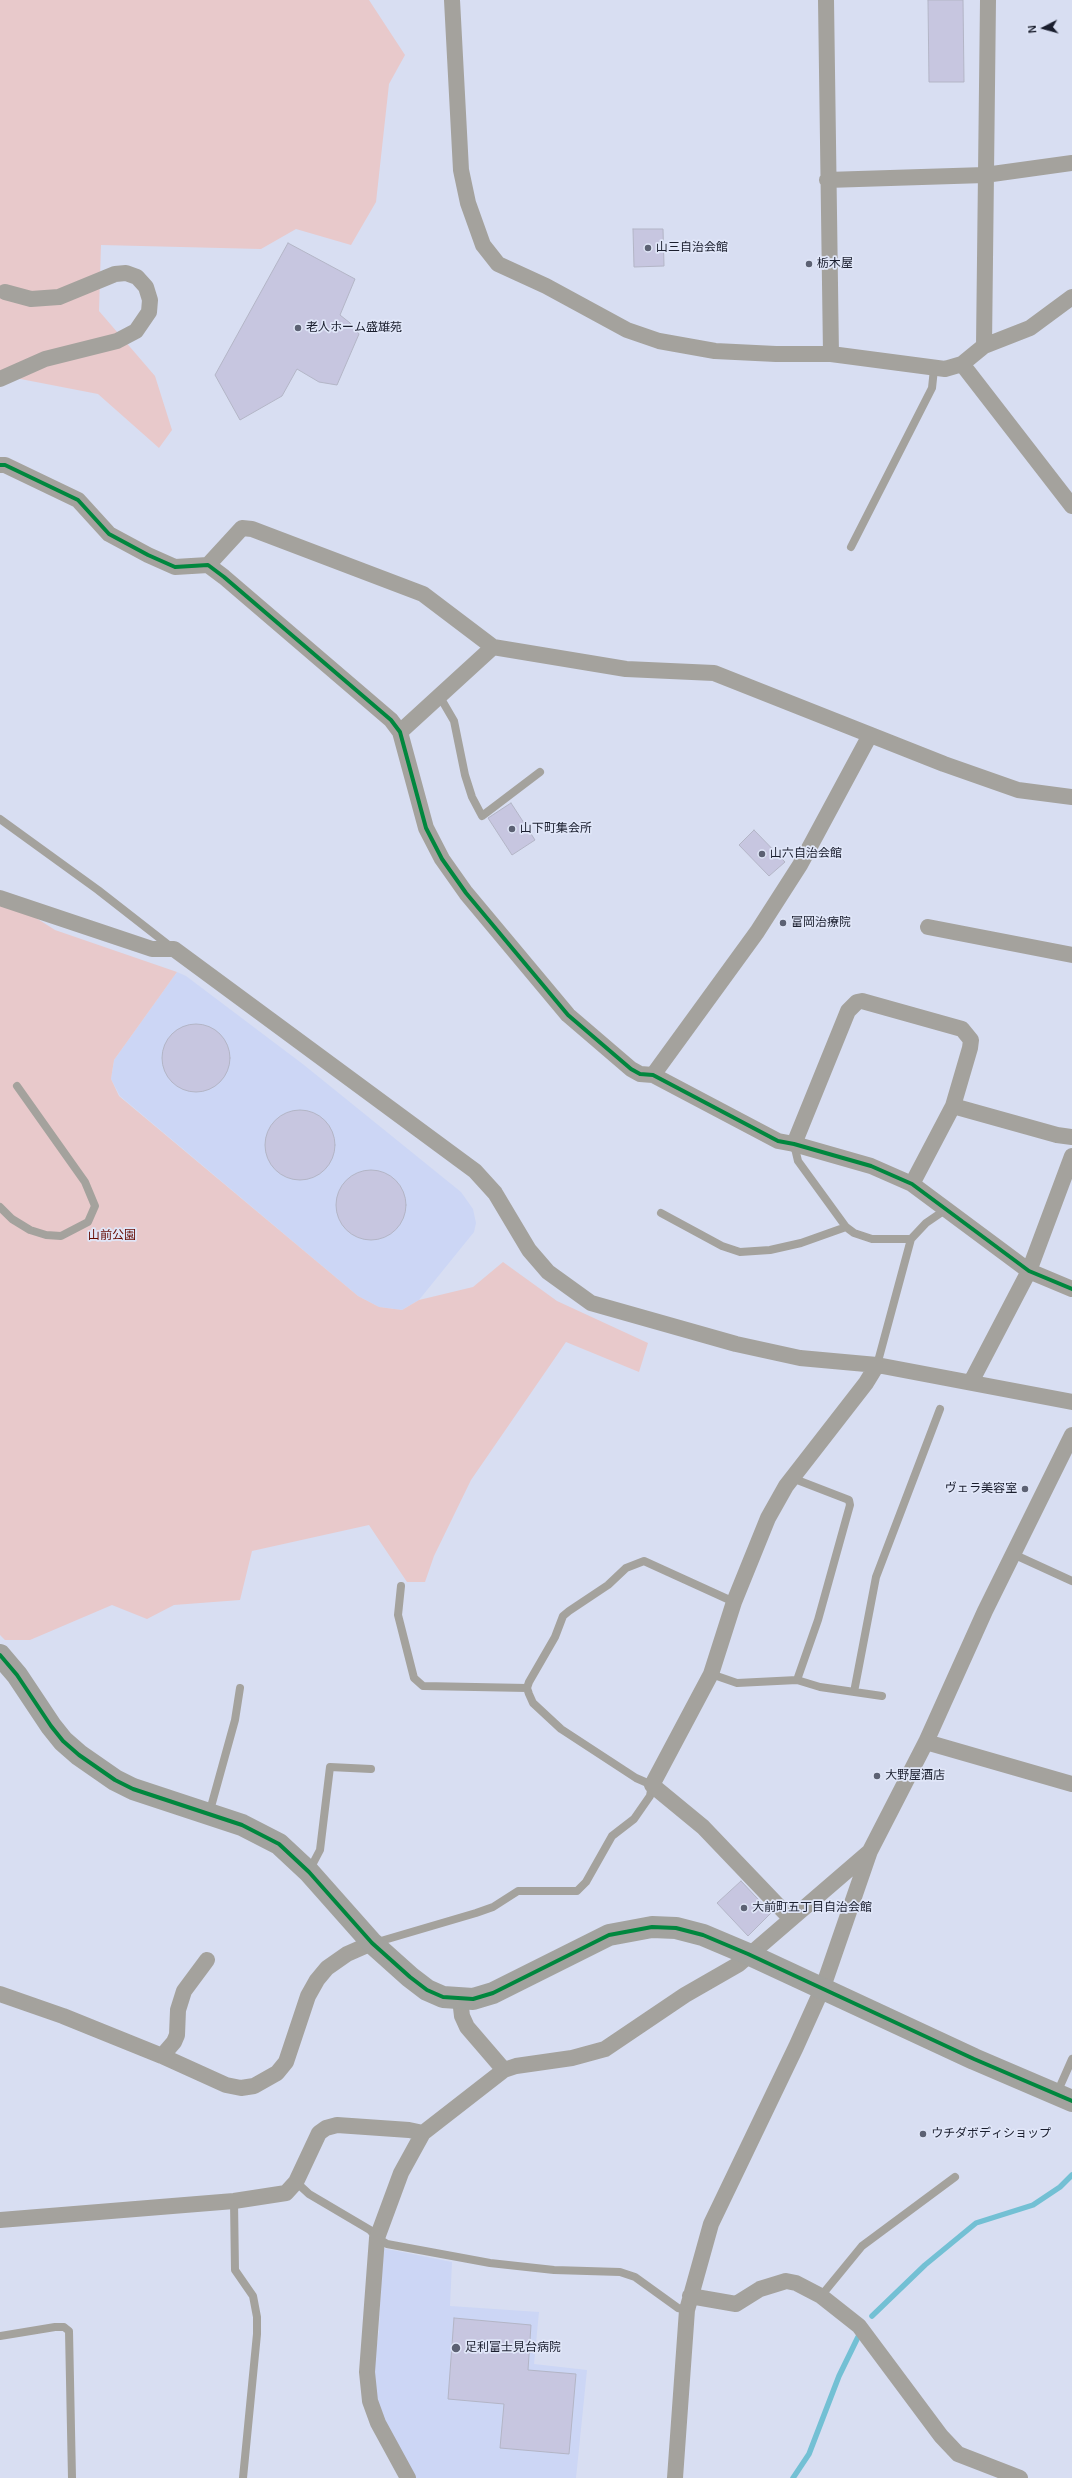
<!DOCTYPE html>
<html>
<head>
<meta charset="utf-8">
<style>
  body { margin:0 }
  #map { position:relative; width:1072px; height:2478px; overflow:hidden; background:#d8def2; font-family:Arial,sans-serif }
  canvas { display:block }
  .north { position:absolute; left:1024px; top:8px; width:40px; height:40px; -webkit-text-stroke:3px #e0e6f8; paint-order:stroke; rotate:264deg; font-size:11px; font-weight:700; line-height:16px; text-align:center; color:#1a1e2e }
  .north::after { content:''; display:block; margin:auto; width:14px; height:18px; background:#1a1e2e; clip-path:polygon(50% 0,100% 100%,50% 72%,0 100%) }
</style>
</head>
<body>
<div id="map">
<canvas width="1072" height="2478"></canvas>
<div class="north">N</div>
</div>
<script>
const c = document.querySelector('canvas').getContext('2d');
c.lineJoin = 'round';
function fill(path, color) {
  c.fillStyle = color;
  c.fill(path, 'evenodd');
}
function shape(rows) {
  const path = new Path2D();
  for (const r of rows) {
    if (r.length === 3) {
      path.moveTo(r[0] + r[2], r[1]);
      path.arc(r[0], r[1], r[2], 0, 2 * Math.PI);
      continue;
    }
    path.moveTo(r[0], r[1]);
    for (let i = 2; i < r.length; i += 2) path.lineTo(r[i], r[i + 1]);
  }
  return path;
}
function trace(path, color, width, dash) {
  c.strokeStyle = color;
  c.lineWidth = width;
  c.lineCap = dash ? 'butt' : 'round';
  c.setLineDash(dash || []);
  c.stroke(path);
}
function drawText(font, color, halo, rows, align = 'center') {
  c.font = font + ' Arial,"Noto Sans JP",sans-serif';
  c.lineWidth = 3.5;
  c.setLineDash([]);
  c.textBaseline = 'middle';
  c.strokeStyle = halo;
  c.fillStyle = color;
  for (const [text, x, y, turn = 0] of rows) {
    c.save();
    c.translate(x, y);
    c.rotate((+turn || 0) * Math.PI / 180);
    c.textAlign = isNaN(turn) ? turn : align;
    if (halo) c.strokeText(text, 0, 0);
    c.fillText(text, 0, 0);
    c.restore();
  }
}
const built = shape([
  [177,972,186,976,304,1065,461,1192,473,1209,476,1223,474,1232,419,1300,402,1310,379,1307,358,1296,120,1096,111,1079,114,1060],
  [382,2248,452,2262,450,2306,539,2312,534,2364,587,2370,576,2478,416,2478,384,2422,376,2400,373,2366,379,2332]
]);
const green = shape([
  [0,0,369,0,405,55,389,84,376,202,351,245,296,229,261,249,101,245,99,311,155,376,172,430,159,448,98,394,5,376,0,377],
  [0,895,55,930,177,972,114,1060,111,1079,119,1096,358,1296,379,1307,402,1310,419,1300,473,1287,503,1262,557,1301,648,1343,639,1372,566,1342,471,1480,434,1556,425,1582,407,1582,369,1525,252,1551,240,1600,174,1605,147,1619,112,1605,30,1640,5,1640,0,1635]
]);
const stream = shape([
  [872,2316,925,2265,976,2223,1033,2205,1060,2187,1072,2175],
  [793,2478,809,2454,839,2376,858,2337]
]);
const building = shape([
  [928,0,963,0,964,82,929,82,928,0],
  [633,229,663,229,664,266,634,267,633,229],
  [288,243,355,279,340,315,350,323,359,334,337,385,319,382,297,369,282,396,240,420,215,375,288,243],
  [511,803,535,840,512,855,488,818,511,803],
  [754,830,785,862,769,876,739,845,754,830],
  [196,1058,34],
  [300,1145,35],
  [371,1205,35],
  [741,1881,771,1913,748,1936,717,1903,741,1881],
  [454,2318,531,2325,528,2370,576,2374,569,2454,500,2448,504,2404,448,2399,454,2318]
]);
const lane = shape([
  [851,547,932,388,934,369],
  [440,697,454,721,465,775,472,797,482,816,540,772],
  [0,819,98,890,171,947],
  [794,1144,798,1161,846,1227,854,1233,872,1239,911,1239],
  [0,1207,12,1219,30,1230,46,1235,61,1236,88,1222,95,1206,85,1182,17,1086],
  [661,1213,722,1246,740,1252,770,1250,801,1243,846,1227],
  [877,1365,911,1239,926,1223,945,1210],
  [792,1478,849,1500,850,1505,818,1620,797,1680],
  [1013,1554,1072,1581],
  [401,1586,398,1615,414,1678,423,1686,527,1688],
  [711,1674,737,1683,797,1680,820,1687,882,1696],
  [854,1692,876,1577,940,1409],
  [209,1814,235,1720,240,1688],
  [309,1871,320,1850,330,1767,371,1769],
  [374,1943,476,1913,493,1907,518,1891,577,1891,586,1882,612,1836,634,1819,650,1796,652,1785,636,1778,561,1729,533,1703,529,1694,527,1688,529,1682,555,1637,563,1616,569,1611,608,1585,626,1568,644,1561,734,1602],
  [1057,2093,1072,2059],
  [296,2182,309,2194,370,2230,377,2238,387,2244,490,2263,554,2270,620,2272,635,2277,678,2308,687,2310],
  [234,2201,235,2270,253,2296,257,2317,257,2334,243,2478],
  [821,2296,862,2246,955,2177],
  [0,2336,55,2327,64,2327,69,2331,72,2478]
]);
const street = shape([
  [452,0,461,170,468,203,483,245,498,264,546,286,627,330,659,341,715,351,776,354,831,354,945,369,962,364,984,346,1030,328,1072,297],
  [826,0,831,354],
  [827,180,985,175,1072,163],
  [984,346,988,0],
  [962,364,1072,506],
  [0,379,45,359,117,341,136,331,149,312,150,300,146,287,137,277,126,273,115,274,59,297,31,299,5,292],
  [0,465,5,465,78,500,109,534,148,555,175,567,208,565,224,577,391,720,400,732,426,828,442,859,466,893,568,1015,631,1069,640,1074,653,1075,778,1141,794,1144,871,1166,912,1184,1029,1271,1072,1289],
  [208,565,242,528,252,529,423,594,493,647,626,669,714,673,944,764,1018,790,1072,797],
  [400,732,493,647],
  [0,898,152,949,174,949,475,1171,495,1193,529,1250,548,1272,591,1303,736,1344,800,1358,877,1365,1072,1402],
  [928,927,1072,955],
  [653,1075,757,932,800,865,870,735],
  [953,1106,1057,1135,1072,1137],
  [794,1144,848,1011,857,1002,862,1001,962,1029,971,1040,970,1048,953,1106,912,1184],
  [971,1382,1029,1271,1072,1156],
  [926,1742,1072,1784],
  [791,1919,703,1827,652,1785,711,1674,734,1602,768,1518,786,1486,866,1383,877,1365],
  [0,1994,63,2016,162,2056,226,2085,241,2088,254,2086,277,2073,286,2062,308,1996,317,1980,327,1968,347,1954,372,1943],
  [460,1999,462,2016,467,2027,504,2070],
  [162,2056,174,2042,177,2035,178,2010,184,1991,207,1960],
  [0,2220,234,2201,286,2193,296,2182,319,2133,326,2128,337,2125,409,2130,423,2133],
  [690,2296,736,2304,760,2289,786,2281,796,2283,821,2296,859,2326,941,2436,958,2454,1020,2478],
  [408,2478,378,2423,370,2401,367,2372,377,2238,401,2173,423,2133,504,2070,516,2066,572,2058,605,2049,685,1995,739,1964,869,1852],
  [675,2478,687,2310,711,2224,796,2047,823,1987,870,1851,926,1742,985,1611,1072,1435]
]);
const secondary = shape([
  [0,1655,17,1675,51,1726,63,1741,79,1755,115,1780,133,1789,242,1825,279,1844,309,1872,372,1943,410,1977,427,1990,443,1997,473,1999,493,1993,609,1935,652,1927,676,1928,703,1935,748,1954,974,2059,1072,2101]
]);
const cycleway = shape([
  [0,465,5,465,78,500,109,534,148,555,175,567,208,565,224,577,391,720,400,732,426,828,442,859,466,893,568,1015,631,1069,640,1074,653,1075,778,1141,794,1144,871,1166,912,1184,1029,1271,1072,1289],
  [0,1655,17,1675,51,1726,63,1741,79,1755,115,1780,133,1789,242,1825,279,1844,309,1872,372,1943,410,1977,427,1990,443,1997,473,1999,493,1993,609,1935,652,1927,676,1928,703,1935,748,1954,974,2059,1072,2101]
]);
const markers = [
  [648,248,4,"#5c6173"],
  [809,264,4,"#5c6173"],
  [298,328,4,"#5c6173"],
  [512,829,4,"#5c6173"],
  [762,854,4,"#5c6173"],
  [783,923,4,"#5c6173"],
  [1025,1489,4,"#5c6173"],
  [877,1776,4,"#5c6173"],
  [744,1908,4,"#5c6173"],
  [923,2134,4,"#5c6173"],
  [456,2348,5,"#5c6173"]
];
const poiNames = [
  ["山三自治会館",656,248],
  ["栃木屋",817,264],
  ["老人ホーム盛雄苑",306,328],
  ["山下町集会所",520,829],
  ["山六自治会館",770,854],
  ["富岡治療院",791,923],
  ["ヴェラ美容室",1017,1489,"right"],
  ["大野屋酒店",885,1776],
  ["大前町五丁目自治会館",752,1908],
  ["ウチダボディショップ",931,2134],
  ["足利富士見台病院",465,2348]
];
const parkNames = [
  ["山前公園",112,1236]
];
fill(built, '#ccd6f5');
fill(green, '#e8c9cb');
trace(stream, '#73c0d4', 5.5);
fill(building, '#c7c6e0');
trace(building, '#b3b5c6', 1);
trace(lane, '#a4a29d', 8);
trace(street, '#a4a29d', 16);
trace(secondary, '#a2a29e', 22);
trace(cycleway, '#00873e', 4);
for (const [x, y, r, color] of markers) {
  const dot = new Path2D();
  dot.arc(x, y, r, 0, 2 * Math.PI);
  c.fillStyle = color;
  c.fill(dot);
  trace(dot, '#e0e6f8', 1.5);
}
drawText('12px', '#1a1e2e', '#e0e6f8', poiNames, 'left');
drawText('12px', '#640900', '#e0e6f8', parkNames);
</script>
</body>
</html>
